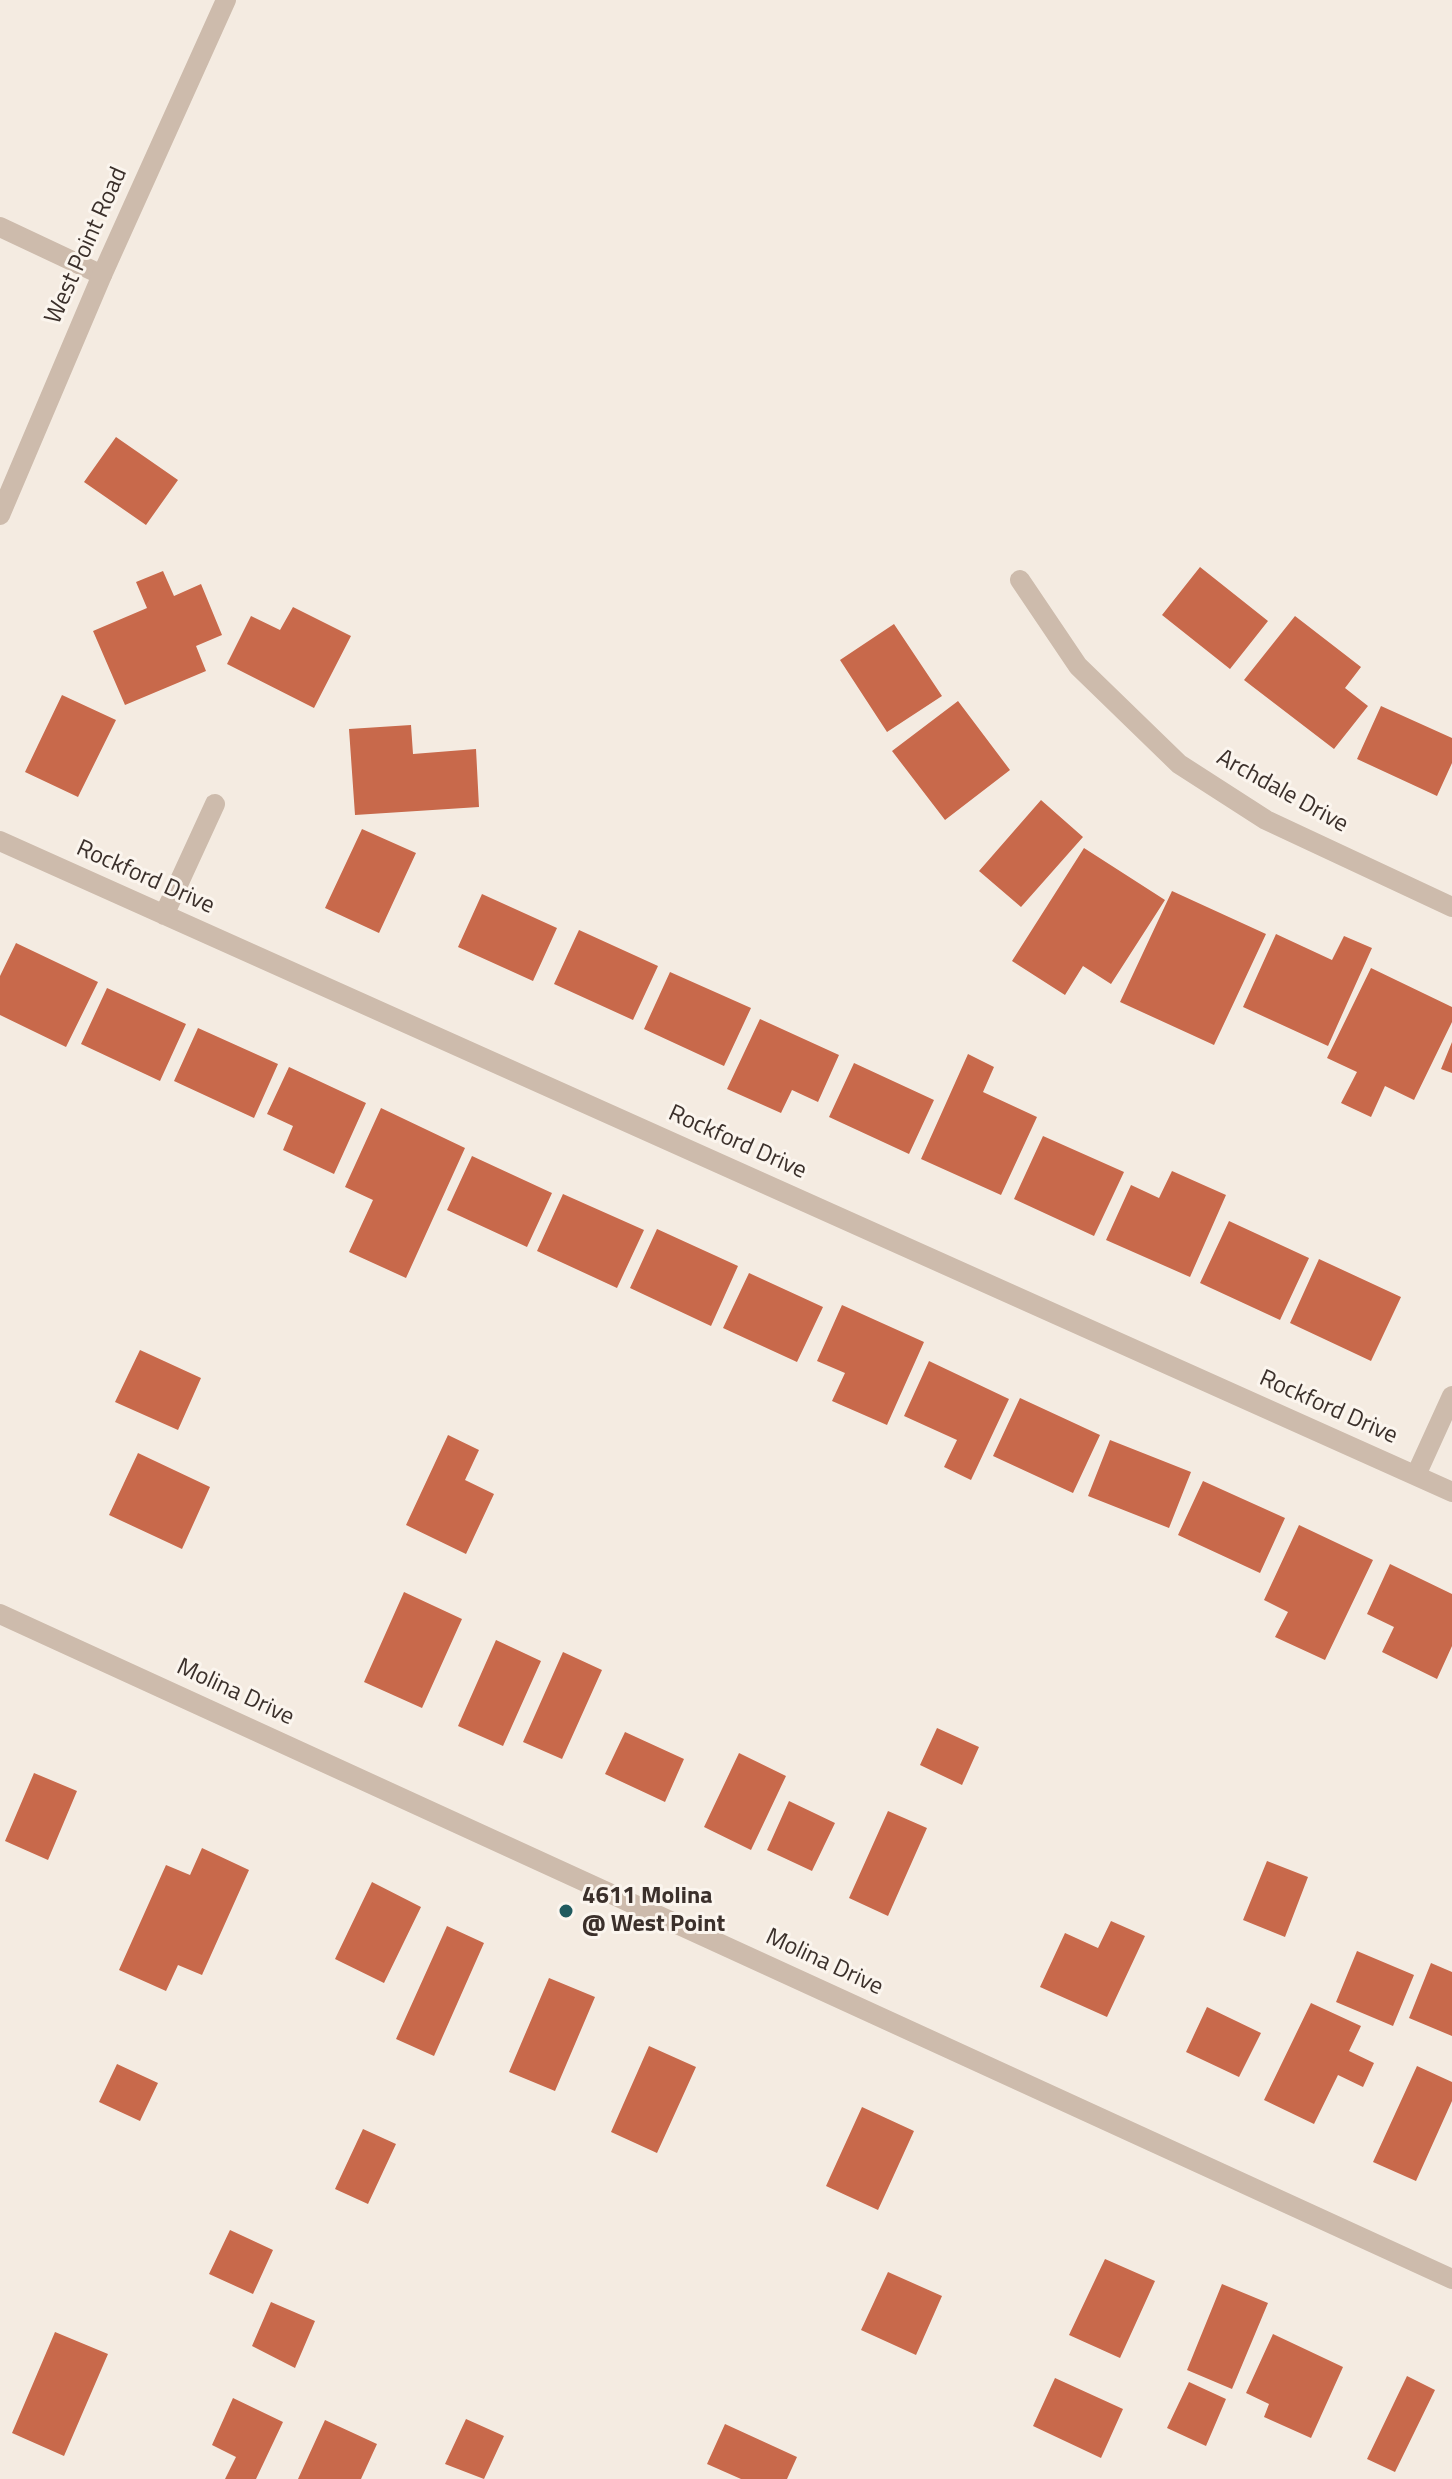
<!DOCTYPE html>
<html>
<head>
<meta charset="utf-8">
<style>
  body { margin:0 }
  canvas { display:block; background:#f4ebe1 }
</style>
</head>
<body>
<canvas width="1452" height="2479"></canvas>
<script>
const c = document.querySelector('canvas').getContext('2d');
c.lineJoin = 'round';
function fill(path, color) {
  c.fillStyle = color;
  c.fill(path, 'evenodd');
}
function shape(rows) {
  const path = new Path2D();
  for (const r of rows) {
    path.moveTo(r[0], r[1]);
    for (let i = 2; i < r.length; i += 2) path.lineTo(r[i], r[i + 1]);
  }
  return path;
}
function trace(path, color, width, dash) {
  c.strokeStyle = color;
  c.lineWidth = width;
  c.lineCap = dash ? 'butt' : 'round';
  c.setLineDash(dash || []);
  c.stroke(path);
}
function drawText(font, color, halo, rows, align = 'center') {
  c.font = font + ' "Titillium Web",sans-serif';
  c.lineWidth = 6;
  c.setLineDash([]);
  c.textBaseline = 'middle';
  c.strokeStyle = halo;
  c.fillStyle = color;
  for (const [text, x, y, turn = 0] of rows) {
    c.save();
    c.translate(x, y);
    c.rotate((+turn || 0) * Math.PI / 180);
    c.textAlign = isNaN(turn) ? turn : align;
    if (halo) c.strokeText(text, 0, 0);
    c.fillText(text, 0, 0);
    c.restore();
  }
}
const building = shape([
  [116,437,178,480,146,525,84,482],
  [1200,567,1268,621,1230,669,1162,615],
  [163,571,174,596,201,584,222,635,196,646,206,671,125,705,93,631,147,608,136,582],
  [293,607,351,636,314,708,227,664,251,616,280,630],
  [1295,616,1361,667,1345,688,1368,706,1334,749,1244,680],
  [894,624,942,696,887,732,840,660],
  [62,695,116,720,78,797,25,772],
  [958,701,1010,770,945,820,892,751],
  [1381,706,1452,738,1452,763,1437,796,1357,759],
  [411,725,413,754,476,749,479,807,355,815,349,729],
  [1041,800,1083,837,1021,907,979,871],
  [362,829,416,853,379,933,325,908],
  [1084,848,1165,900,1111,984,1083,966,1065,995,1012,961],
  [1172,891,1266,934,1214,1045,1120,1002],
  [482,894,557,928,533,981,458,947],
  [579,930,658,966,633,1020,554,984],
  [1276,934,1332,960,1344,936,1372,948,1328,1046,1243,1007],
  [16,943,98,982,66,1047,0,1015,0,976],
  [1371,968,1452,1007,1452,1022,1414,1100,1385,1086,1371,1117,1341,1103,1357,1072,1327,1058],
  [670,972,751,1008,724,1066,644,1029],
  [107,988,186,1024,160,1081,81,1044],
  [760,1019,839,1055,818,1102,792,1090,781,1113,727,1089],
  [198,1028,278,1064,254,1118,174,1081],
  [1452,1042,1452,1073,1441,1069],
  [968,1054,994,1067,983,1092,1037,1117,1001,1195,921,1159],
  [854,1063,934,1100,909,1154,829,1117],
  [289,1067,366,1103,334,1174,283,1150,293,1126,267,1114],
  [381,1108,465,1148,406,1278,349,1252,373,1200,345,1187],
  [1043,1136,1124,1172,1094,1236,1014,1199],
  [472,1156,552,1193,527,1247,447,1210],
  [1172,1171,1226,1195,1190,1277,1106,1240,1131,1185,1159,1198],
  [563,1194,644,1230,617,1288,537,1251],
  [1229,1221,1309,1258,1280,1320,1200,1283],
  [657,1229,738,1266,711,1326,630,1288],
  [1319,1259,1401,1297,1371,1361,1290,1323],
  [749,1273,823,1307,797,1362,723,1328],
  [842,1305,924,1342,887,1425,832,1401,845,1373,817,1361],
  [140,1350,201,1378,178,1430,115,1402],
  [929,1361,1009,1399,971,1480,944,1467,957,1440,904,1416],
  [1020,1398,1100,1435,1073,1493,993,1456],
  [448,1435,479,1450,465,1480,494,1494,466,1554,406,1525],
  [1110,1440,1191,1472,1169,1528,1088,1496],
  [138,1453,210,1487,182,1549,109,1515],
  [1203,1481,1285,1518,1260,1573,1178,1535],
  [1299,1525,1373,1560,1325,1660,1275,1637,1288,1612,1264,1600],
  [1390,1564,1452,1594,1452,1646,1437,1679,1382,1652,1394,1627,1367,1614],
  [404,1592,462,1619,422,1708,364,1682],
  [496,1640,541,1661,503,1746,458,1726],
  [563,1652,602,1670,562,1759,523,1742],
  [937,1728,979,1747,962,1785,920,1765],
  [625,1732,684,1759,665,1802,605,1774],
  [739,1753,786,1776,751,1850,704,1827],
  [34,1773,77,1791,48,1860,5,1841],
  [789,1801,835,1823,812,1871,767,1850],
  [888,1811,927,1828,888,1916,849,1898],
  [202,1848,249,1870,202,1975,178,1965,166,1991,119,1970,166,1865,190,1875],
  [1267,1861,1308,1877,1285,1937,1243,1920],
  [372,1882,421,1907,384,1983,335,1959],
  [1111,1921,1145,1936,1107,2017,1040,1987,1065,1933,1098,1948],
  [447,1926,484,1943,434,2056,396,2039],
  [1357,1951,1414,1975,1393,2026,1336,2002],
  [1431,1963,1452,1972,1452,2036,1409,2018],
  [549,1978,595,1997,555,2091,509,2072],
  [1311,2003,1361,2026,1349,2051,1374,2063,1363,2087,1338,2075,1314,2124,1264,2100],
  [1207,2007,1261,2033,1239,2077,1186,2052],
  [649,2046,696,2067,657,2153,611,2132],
  [117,2064,158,2083,140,2121,99,2102],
  [1417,2066,1452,2082,1452,2101,1416,2181,1373,2162],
  [862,2107,914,2131,878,2210,826,2186],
  [363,2129,396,2144,368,2204,335,2189],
  [230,2230,273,2250,253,2294,209,2274],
  [1105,2259,1155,2281,1120,2358,1069,2335],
  [888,2272,942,2296,916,2355,861,2330],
  [1222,2284,1268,2303,1232,2389,1187,2370],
  [271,2302,315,2321,295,2368,252,2346],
  [55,2332,108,2354,64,2456,12,2433],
  [1273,2334,1343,2367,1311,2438,1264,2417,1269,2404,1246,2393],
  [1407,2376,1435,2390,1395,2472,1367,2459],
  [1055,2378,1123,2409,1101,2458,1033,2426],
  [1189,2382,1226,2399,1206,2446,1167,2428],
  [233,2398,283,2422,256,2479,225,2479,236,2457,212,2445],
  [466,2419,504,2436,484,2479,445,2464],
  [325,2420,377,2444,361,2479,298,2479],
  [725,2424,797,2457,787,2479,741,2479,707,2464]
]);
const service = shape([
  [0,227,102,275]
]);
const minor = shape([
  [1020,580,1078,666,1179,764,1266,820,1452,907],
  [0,841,1452,1492],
  [164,915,215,804],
  [1416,1475,1452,1396],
  [0,1614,1452,2279]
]);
const tertiary = shape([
  [0,515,102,275,226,0]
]);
const markers = [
  [566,1911,8,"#1f5a5e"]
];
const streetNames = [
  ["West Point Road",87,246,-66],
  ["Archdale Drive",1282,792,29],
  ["Rockford Drive",145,878,24],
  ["Rockford Drive",737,1143,24],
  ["Rockford Drive",1328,1408,24],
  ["Molina Drive",235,1693,25],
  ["Molina Drive",824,1963,25]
];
const poiNames = [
  ["4611 Molina",582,1897],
  ["@ West Point",582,1925]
];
fill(building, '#c8694b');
trace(service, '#cdbbac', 20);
trace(minor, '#cdbbac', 20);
trace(tertiary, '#cdbbac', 20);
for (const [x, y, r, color] of markers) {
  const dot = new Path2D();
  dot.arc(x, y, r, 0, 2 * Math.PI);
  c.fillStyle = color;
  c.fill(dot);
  trace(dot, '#fbf5ee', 3);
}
drawText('24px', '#3b302b', '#fbf5ee', streetNames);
drawText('bold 24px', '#3b302b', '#fbf5ee', poiNames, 'left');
</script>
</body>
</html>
